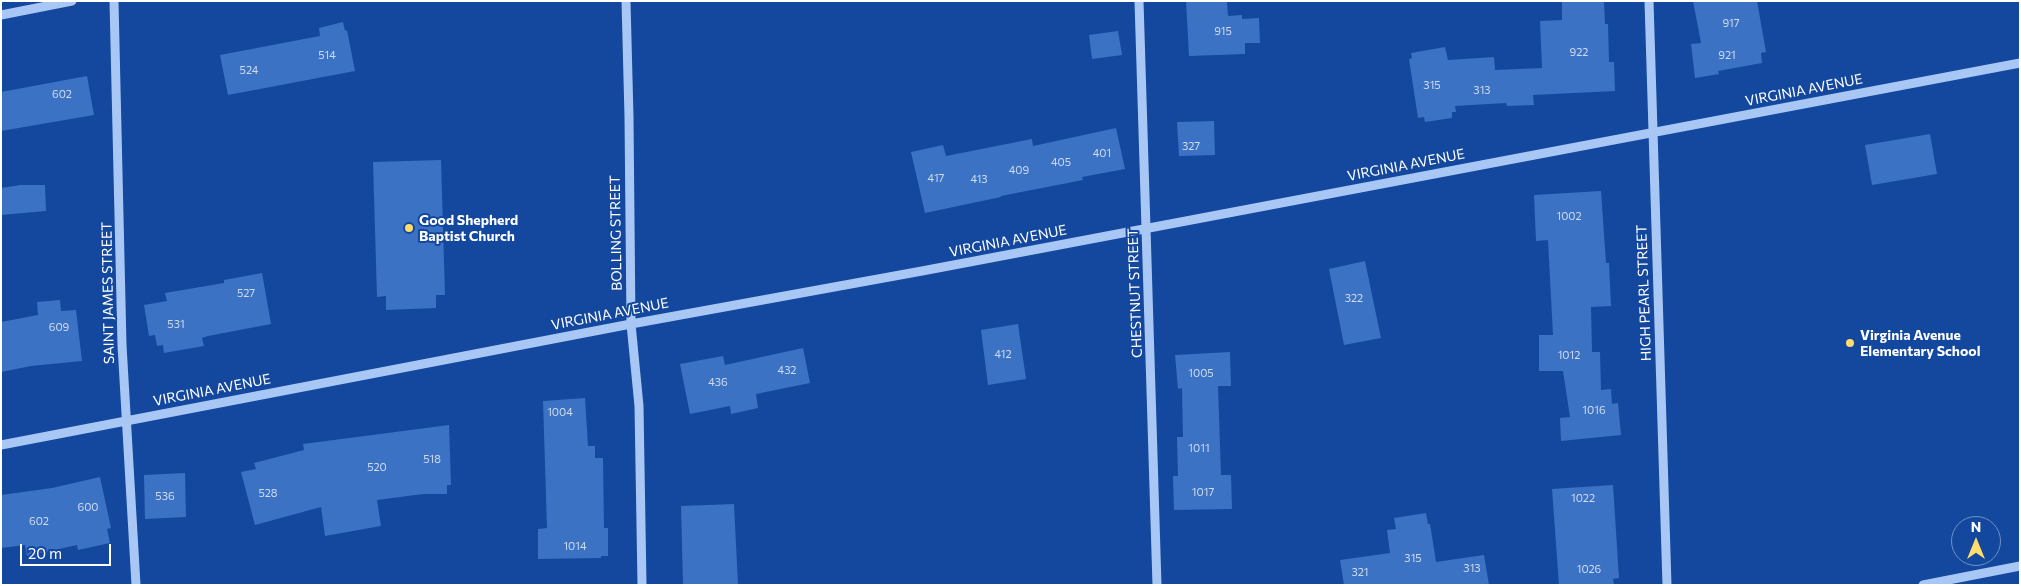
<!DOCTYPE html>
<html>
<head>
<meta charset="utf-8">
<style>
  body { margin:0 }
  #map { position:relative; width:2021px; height:586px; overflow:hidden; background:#13489e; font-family:Commissioner,sans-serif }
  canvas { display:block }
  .frame { position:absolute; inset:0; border:2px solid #fff; pointer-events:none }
  .north { position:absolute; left:1951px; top:516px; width:50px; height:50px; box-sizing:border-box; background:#13489e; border:1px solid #7191c5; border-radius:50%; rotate:0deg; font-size:14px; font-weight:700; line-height:20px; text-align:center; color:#fff }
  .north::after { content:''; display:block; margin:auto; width:18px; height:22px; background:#ffdc6c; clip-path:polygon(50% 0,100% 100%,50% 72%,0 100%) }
  .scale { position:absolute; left:20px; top:544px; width:91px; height:22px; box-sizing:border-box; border:2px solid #fff; border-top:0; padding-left:6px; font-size:15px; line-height:18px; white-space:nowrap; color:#fff; -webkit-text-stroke:4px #13489e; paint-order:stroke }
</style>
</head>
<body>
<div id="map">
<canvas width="2021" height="586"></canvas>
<div class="frame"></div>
<div class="north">N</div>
<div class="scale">20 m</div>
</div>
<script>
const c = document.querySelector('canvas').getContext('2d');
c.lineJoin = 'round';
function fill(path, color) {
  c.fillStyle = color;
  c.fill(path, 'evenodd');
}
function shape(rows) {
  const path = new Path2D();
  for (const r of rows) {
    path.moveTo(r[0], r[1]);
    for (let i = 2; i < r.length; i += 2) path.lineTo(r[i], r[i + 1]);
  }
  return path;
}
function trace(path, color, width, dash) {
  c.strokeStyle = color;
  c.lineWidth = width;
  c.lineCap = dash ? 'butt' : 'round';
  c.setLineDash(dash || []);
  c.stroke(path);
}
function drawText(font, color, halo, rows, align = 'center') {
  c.font = font + ' Commissioner,sans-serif';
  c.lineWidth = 4;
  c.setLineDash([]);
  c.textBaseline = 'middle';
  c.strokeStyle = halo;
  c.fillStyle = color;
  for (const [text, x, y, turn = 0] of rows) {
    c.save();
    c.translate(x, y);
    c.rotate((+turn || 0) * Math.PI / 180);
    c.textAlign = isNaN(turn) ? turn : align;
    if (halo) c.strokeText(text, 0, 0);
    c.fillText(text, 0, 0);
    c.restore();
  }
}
const building = shape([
  [1186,1,1227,1,1228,16,1242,15,1242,19,1259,18,1260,43,1245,43,1245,54,1189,56],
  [1562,1,1604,1,1605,24,1608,24,1609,62,1614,62,1615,91,1533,95,1534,105,1507,106,1506,103,1455,106,1456,112,1452,112,1452,118,1425,122,1424,117,1418,118,1409,59,1412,58,1411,53,1445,47,1448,60,1494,57,1495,70,1542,68,1540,21,1562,20],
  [1693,1,1757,1,1766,52,1761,53,1762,63,1718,71,1719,74,1695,78,1691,44,1701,43],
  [343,22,345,31,347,30,355,71,228,95,220,55,320,36,319,28],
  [1118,31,1122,55,1092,59,1089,35],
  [87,76,94,115,1,131,1,92],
  [1214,121,1215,155,1179,156,1177,122],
  [1116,128,1125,169,1082,177,1083,180,1001,196,1001,197,925,213,911,152,943,145,946,156,1032,139,1033,146],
  [1930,134,1937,174,1872,185,1865,145],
  [441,160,445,295,436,295,436,308,386,310,386,296,377,297,373,162],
  [21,185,45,185,46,211,1,215,1,188],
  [1601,191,1606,263,1609,263,1611,306,1591,307,1592,352,1600,352,1601,390,1611,389,1612,404,1618,403,1621,435,1561,441,1560,418,1570,417,1563,371,1539,371,1539,335,1553,335,1548,240,1536,241,1534,195],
  [1365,261,1381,338,1344,345,1329,269],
  [262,273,271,324,208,336,202,338,204,346,164,353,163,345,157,346,155,335,149,336,144,305,167,301,165,293,224,283,224,280],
  [60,300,61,311,76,310,82,361,31,366,1,372,1,322,38,315,37,302],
  [1018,324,1026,379,988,385,981,330],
  [803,348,810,383,756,394,758,408,731,414,730,406,690,414,680,364,723,356,725,365],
  [1230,352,1231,386,1218,386,1221,475,1231,475,1232,509,1174,510,1173,476,1178,476,1177,437,1183,437,1182,388,1178,389,1175,355],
  [585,398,588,446,595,446,595,458,603,458,604,528,608,528,608,556,601,556,601,558,538,559,538,529,547,528,543,401],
  [449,425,451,485,447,485,447,494,423,494,377,500,381,526,325,536,321,507,255,525,241,472,256,469,254,463,304,450,303,444],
  [185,473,186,517,145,519,144,475],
  [100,477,111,528,107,529,110,543,78,550,77,545,27,556,25,545,1,548,1,495,52,488],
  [1613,485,1619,578,1613,579,1614,585,1559,585,1552,489],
  [734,504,738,585,683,585,681,506],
  [1426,513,1428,524,1430,524,1436,562,1484,555,1489,585,1344,585,1340,560,1390,553,1387,530,1396,529,1394,518]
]);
const minor = shape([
  [114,1,122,345,136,585],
  [626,1,629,117,631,324,639,406,642,585],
  [1139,1,1157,585],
  [1649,1,1667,585],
  [1,15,72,1],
  [1,445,631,324,922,271,2020,63],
  [1923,585,2020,566]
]);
const markers = [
  [409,228,5,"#ffdc6c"],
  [1850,343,5,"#ffdc6c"]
];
const numberNames = [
  ["917",1731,23],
  ["915",1223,31],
  ["922",1579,52],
  ["514",327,55],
  ["921",1727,55],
  ["524",249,70],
  ["315",1432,85],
  ["313",1482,90],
  ["602",62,94],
  ["327",1191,146],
  ["401",1102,153],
  ["405",1061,162],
  ["409",1019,170],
  ["417",936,178],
  ["413",979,179],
  ["1002",1569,216],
  ["527",246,293],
  ["322",1354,298],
  ["531",176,324],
  ["609",59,327],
  ["412",1003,354],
  ["1012",1569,355],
  ["432",787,370],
  ["1005",1201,373],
  ["436",718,382],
  ["1016",1594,410],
  ["1004",560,412],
  ["1011",1199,448],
  ["518",432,459],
  ["520",377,467],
  ["1017",1203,492],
  ["528",268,493],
  ["536",165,496],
  ["1022",1583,498],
  ["600",88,507],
  ["602",39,521],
  ["1014",575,546],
  ["315",1413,558],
  ["313",1472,568],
  ["1026",1589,569],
  ["321",1360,572]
];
const streetNames = [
  ["VIRGINIA AVENUE",1804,90,-11],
  ["VIRGINIA AVENUE",1406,165,-11],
  ["BOLLING STREET",616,233,-91],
  ["VIRGINIA AVENUE",1008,241,-11],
  ["SAINT JAMES STREET",108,293,-91],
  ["CHESTNUT STREET",1135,293,-92],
  ["HIGH PEARL STREET",1644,293,-92],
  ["VIRGINIA AVENUE",610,314,-11],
  ["VIRGINIA AVENUE",212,390,-11]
];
const poiNames = [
  ["Good Shepherd",419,220],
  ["Baptist Church",419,236],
  ["Virginia Avenue",1860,335],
  ["Elementary School",1860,351]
];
fill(building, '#3c72c4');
trace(minor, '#a9c7f4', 9);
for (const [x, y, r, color] of markers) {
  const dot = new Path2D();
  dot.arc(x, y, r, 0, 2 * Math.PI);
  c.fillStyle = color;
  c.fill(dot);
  trace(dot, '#13489e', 2);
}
drawText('11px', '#cedcf0', null, numberNames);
drawText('14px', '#fff', '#13489e', streetNames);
drawText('bold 14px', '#fff', '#13489e', poiNames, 'left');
</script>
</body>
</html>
